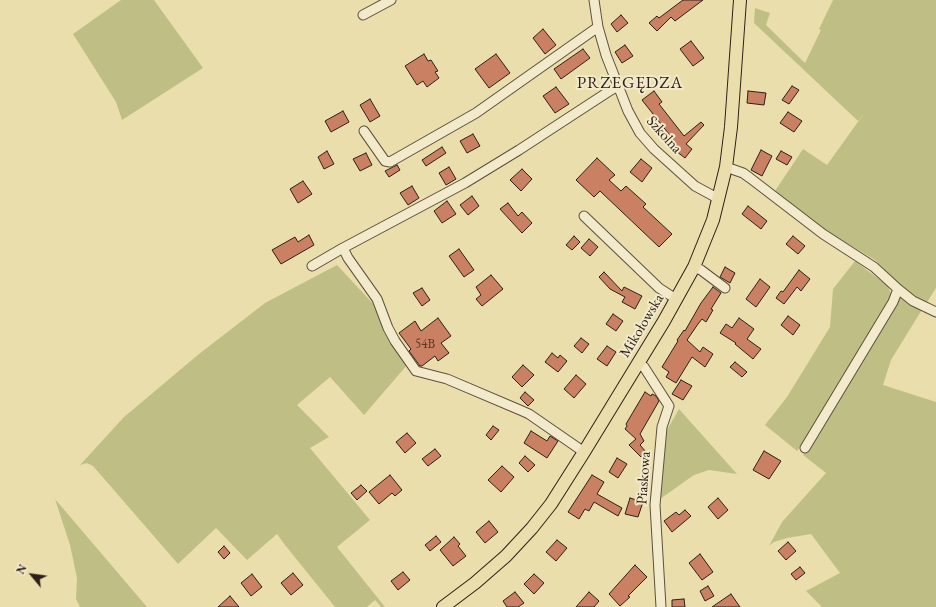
<!DOCTYPE html>
<html>
<head>
<meta charset="utf-8">
<style>
  body { margin:0 }
  #map { position:relative; width:936px; height:607px; overflow:hidden; background:#ebdead; font-family:"EB Garamond",serif }
  canvas { display:block }
  .north { position:absolute; left:12px; top:555px; width:40px; height:40px; -webkit-text-stroke:3px #f2eaca; paint-order:stroke; rotate:299deg; font-size:11px; font-weight:700; line-height:16px; text-align:center; color:#2d2018 }
  .north::after { content:''; display:block; margin:auto; width:14px; height:18px; background:#2d2018; clip-path:polygon(50% 0,100% 100%,50% 72%,0 100%) }
</style>
</head>
<body>
<div id="map">
<canvas width="936" height="607"></canvas>
<div class="north">N</div>
</div>
<script>
const c = document.querySelector('canvas').getContext('2d');
c.lineJoin = 'round';
function fill(path, color) {
  c.fillStyle = color;
  c.fill(path, 'evenodd');
}
function shape(rows) {
  const path = new Path2D();
  for (const r of rows) {
    path.moveTo(r[0], r[1]);
    for (let i = 2; i < r.length; i += 2) path.lineTo(r[i], r[i + 1]);
  }
  return path;
}
function trace(path, color, width, dash) {
  c.strokeStyle = color;
  c.lineWidth = width;
  c.lineCap = dash ? 'butt' : 'round';
  c.setLineDash(dash || []);
  c.stroke(path);
}
function drawText(font, color, halo, rows, align = 'center') {
  c.font = font + ' "EB Garamond",serif';
  c.lineWidth = 4;
  c.setLineDash([]);
  c.textBaseline = 'middle';
  c.strokeStyle = halo;
  c.fillStyle = color;
  for (const [text, x, y, turn = 0] of rows) {
    c.save();
    c.translate(x, y);
    c.rotate((+turn || 0) * Math.PI / 180);
    c.textAlign = isNaN(turn) ? turn : align;
    if (halo) c.strokeText(text, 0, 0);
    c.fillText(text, 0, 0);
    c.restore();
  }
}
const green = shape([
  [121,0,154,0,203,68,122,120,116,102,73,34],
  [833,0,936,0,936,288,924,307,906,291,875,260,825,230,775,191,803,149,827,165,865,112,858,121,754,23,755,8,770,13,766,25,805,63,820,32,821,30,819,29],
  [855,261,888,286,892,297,811,431,797,451,765,425,787,397,830,327,833,289],
  [337,265,378,309,408,364,364,415,330,377,297,405,329,437,310,448,370,520,337,547,385,607,381,607,375,600,367,607,335,607,285,545,277,534,247,560,216,528,178,564,93,466,87,463,80,465,124,417,199,354,265,303],
  [898,297,903,297,923,308,891,360,883,385,936,402,936,607,822,607,806,591,840,573,811,534,787,538,774,542,769,546,782,522,826,473,803,455],
  [679,409,737,474,709,470,694,475,660,499,660,488,667,430],
  [55,499,147,607,80,607,76,599,77,578,70,545]
]);
const building = shape([
  [683,0,703,0,675,21,671,17,657,31,649,23,657,16,659,18,683,0],
  [621,15,628,23,617,32,611,24,621,15],
  [543,29,556,45,545,54,533,38,543,29],
  [691,41,704,58,693,66,680,49,691,41],
  [625,45,633,56,622,63,615,52,625,45],
  [583,49,590,58,561,79,554,69,583,49],
  [424,54,428,61,431,60,438,71,435,72,439,78,427,87,423,81,417,85,405,66,424,54],
  [496,54,510,73,489,88,475,69,496,54],
  [792,86,799,90,789,104,782,100,792,86],
  [556,87,569,104,555,113,543,96,556,87],
  [654,91,662,102,659,104,684,136,701,122,704,125,686,144,692,149,685,158,672,148,676,143,642,100,654,91],
  [748,91,766,93,764,105,747,103,748,91],
  [370,99,380,116,370,122,360,105,370,99],
  [343,111,349,122,331,132,325,121,343,111],
  [788,112,802,121,794,132,780,123,788,112],
  [473,134,480,146,467,153,460,141,473,134],
  [442,147,446,153,426,166,422,160,442,147],
  [761,150,772,156,762,176,751,170,761,150],
  [327,151,334,164,324,169,318,157,327,151],
  [781,151,792,157,787,165,776,159,781,151],
  [366,153,372,165,360,171,353,159,366,153],
  [597,158,615,175,609,180,621,191,626,186,646,204,643,207,672,234,659,247,600,191,594,197,576,180,597,158],
  [641,159,652,168,642,182,630,172,641,159],
  [397,165,400,170,389,177,385,171,397,165],
  [449,167,456,179,446,185,439,173,449,167],
  [522,169,532,179,521,191,510,180,522,169],
  [303,181,312,194,298,203,290,189,303,181],
  [412,186,419,198,408,205,400,193,412,186],
  [472,196,479,206,468,215,460,205,472,196],
  [447,201,456,214,442,223,434,211,447,201],
  [508,203,518,216,522,212,532,223,522,233,500,209,508,203],
  [748,206,767,221,761,229,742,214,748,206],
  [309,235,314,245,281,264,272,250,295,237,298,242,309,235],
  [574,236,580,242,572,250,566,245,574,236],
  [793,236,805,246,798,254,786,244,793,236],
  [589,239,598,247,590,256,581,248,589,239],
  [459,249,474,270,464,277,449,256,459,249],
  [725,267,735,273,730,283,720,277,725,267],
  [799,270,810,279,801,291,797,287,784,304,776,298,781,291,783,292,799,270],
  [604,272,622,291,624,287,642,296,635,309,622,302,625,297,610,289,599,277,604,272],
  [491,275,503,289,482,306,476,299,481,295,476,287,491,275],
  [760,279,770,287,756,307,746,299,760,279],
  [713,287,721,293,711,309,713,310,706,322,702,319,698,324,687,340,700,352,703,347,713,354,705,367,692,357,676,383,666,377,669,372,662,367,678,341,677,340,684,330,685,331,701,303,713,287],
  [422,288,430,300,422,306,413,293,422,288],
  [613,314,623,321,616,331,606,324,613,314],
  [788,316,800,325,793,335,781,325,788,316],
  [438,318,451,336,441,343,449,353,438,361,435,356,422,366,420,366,409,351,411,349,399,333,415,321,421,331,438,318],
  [739,318,754,329,747,339,761,349,753,359,735,344,736,343,720,333,726,324,732,328,739,318],
  [581,338,589,344,582,353,574,346,581,338],
  [607,346,616,352,607,366,597,359,607,346],
  [552,353,558,358,560,355,567,361,558,372,545,362,552,353],
  [735,362,747,372,742,377,730,367,735,362],
  [523,365,534,375,522,387,512,377,523,365],
  [576,375,586,384,574,398,564,389,576,375],
  [681,380,692,386,683,400,672,394,681,380],
  [525,392,534,400,528,406,520,398,525,392],
  [645,392,651,396,652,394,656,396,659,401,640,434,644,441,640,445,646,452,641,457,629,445,636,439,625,429,627,426,626,424,645,392],
  [493,426,499,430,491,440,486,435,493,426],
  [531,431,547,441,550,436,558,441,547,458,524,443,531,431],
  [407,433,416,443,405,453,396,442,407,433],
  [435,449,441,456,428,466,422,459,435,449],
  [764,451,781,461,769,479,753,470,764,451],
  [525,456,535,465,528,472,519,463,525,456],
  [617,458,627,464,618,478,609,472,617,458],
  [502,466,514,477,501,492,488,480,502,466],
  [390,475,402,490,395,496,392,493,379,504,369,492,390,475],
  [592,475,604,482,597,494,622,508,618,516,594,502,589,511,585,509,579,519,568,512,592,475],
  [361,485,367,491,357,500,351,493,361,485],
  [630,498,643,502,638,517,625,514,630,498],
  [718,498,728,510,718,519,708,507,718,498],
  [685,510,691,516,672,532,664,521,676,512,679,515,685,510],
  [489,521,498,532,485,543,476,532,489,521],
  [436,536,441,542,430,551,425,545,436,536],
  [454,537,460,544,458,546,466,556,453,566,440,550,454,537],
  [557,540,567,548,556,561,546,552,557,540],
  [788,542,796,551,786,560,778,551,788,542],
  [224,546,230,553,224,559,218,552,224,546],
  [700,554,713,572,702,580,689,563,700,554],
  [635,565,647,577,628,596,630,597,620,606,609,594,635,565],
  [800,567,805,573,796,580,791,574,800,567],
  [403,572,410,580,398,590,391,581,403,572],
  [293,573,303,585,291,595,281,583,293,573],
  [252,574,262,587,251,596,241,583,252,574],
  [534,574,544,583,534,594,524,584,534,574],
  [708,586,714,596,705,601,700,591,708,586],
  [515,592,524,603,518,607,507,607,503,601,515,592],
  [589,592,599,601,594,607,576,607,589,592],
  [731,594,740,607,712,607,731,594],
  [230,596,239,607,218,607,230,596],
  [684,599,685,607,672,607,672,600,684,599]
]);
const minor = shape([
  [594,0,598,27,606,55,628,111,640,133,654,149,695,186,719,199],
  [363,15,391,0],
  [364,131,385,161,390,162,476,113,598,27],
  [726,167,743,173,750,178,823,234,874,267,898,289,893,302,805,448],
  [584,216,659,288,676,299],
  [312,266,343,248],
  [694,267,701,270,725,288],
  [898,289,913,301,936,312],
  [638,363,644,367,669,406,662,427,655,505,661,607],
  [584,452,529,414,520,410,447,379,416,371,395,341,388,328,377,299,348,258,343,248,465,183,519,150,611,90,618,86]
]);
const major = shape([
  [443,607,475,583,506,556,532,528,551,504,584,452,664,321,694,267,713,220,726,167,731,127,740,0]
]);
const numberNames = [
  ["54B",425,344]
];
const streetNames = [
  ["Szkolna",664,135,48],
  ["Mikołowska",642,326,-59],
  ["Piaskowa",644,478,-86]
];
const quarterNames = [
  ["PRZEGĘDZA",630,83]
];
fill(green, '#bfbf85');
fill(building, '#ca8163');
trace(building, '#2d2018', 1);
trace(minor, '#5c503d', 11);
trace(major, '#2d2018', 14);
trace(minor, '#f2eaca', 9);
trace(major, '#ebdead', 12);
drawText('13px', '#54382b', null, numberNames);
drawText('15px', '#2d2018', '#f2eaca', streetNames);
c.letterSpacing = '1px';
drawText('17px', '#2d2018', '#f2eaca', quarterNames);
c.letterSpacing = '0px';
</script>
</body>
</html>
